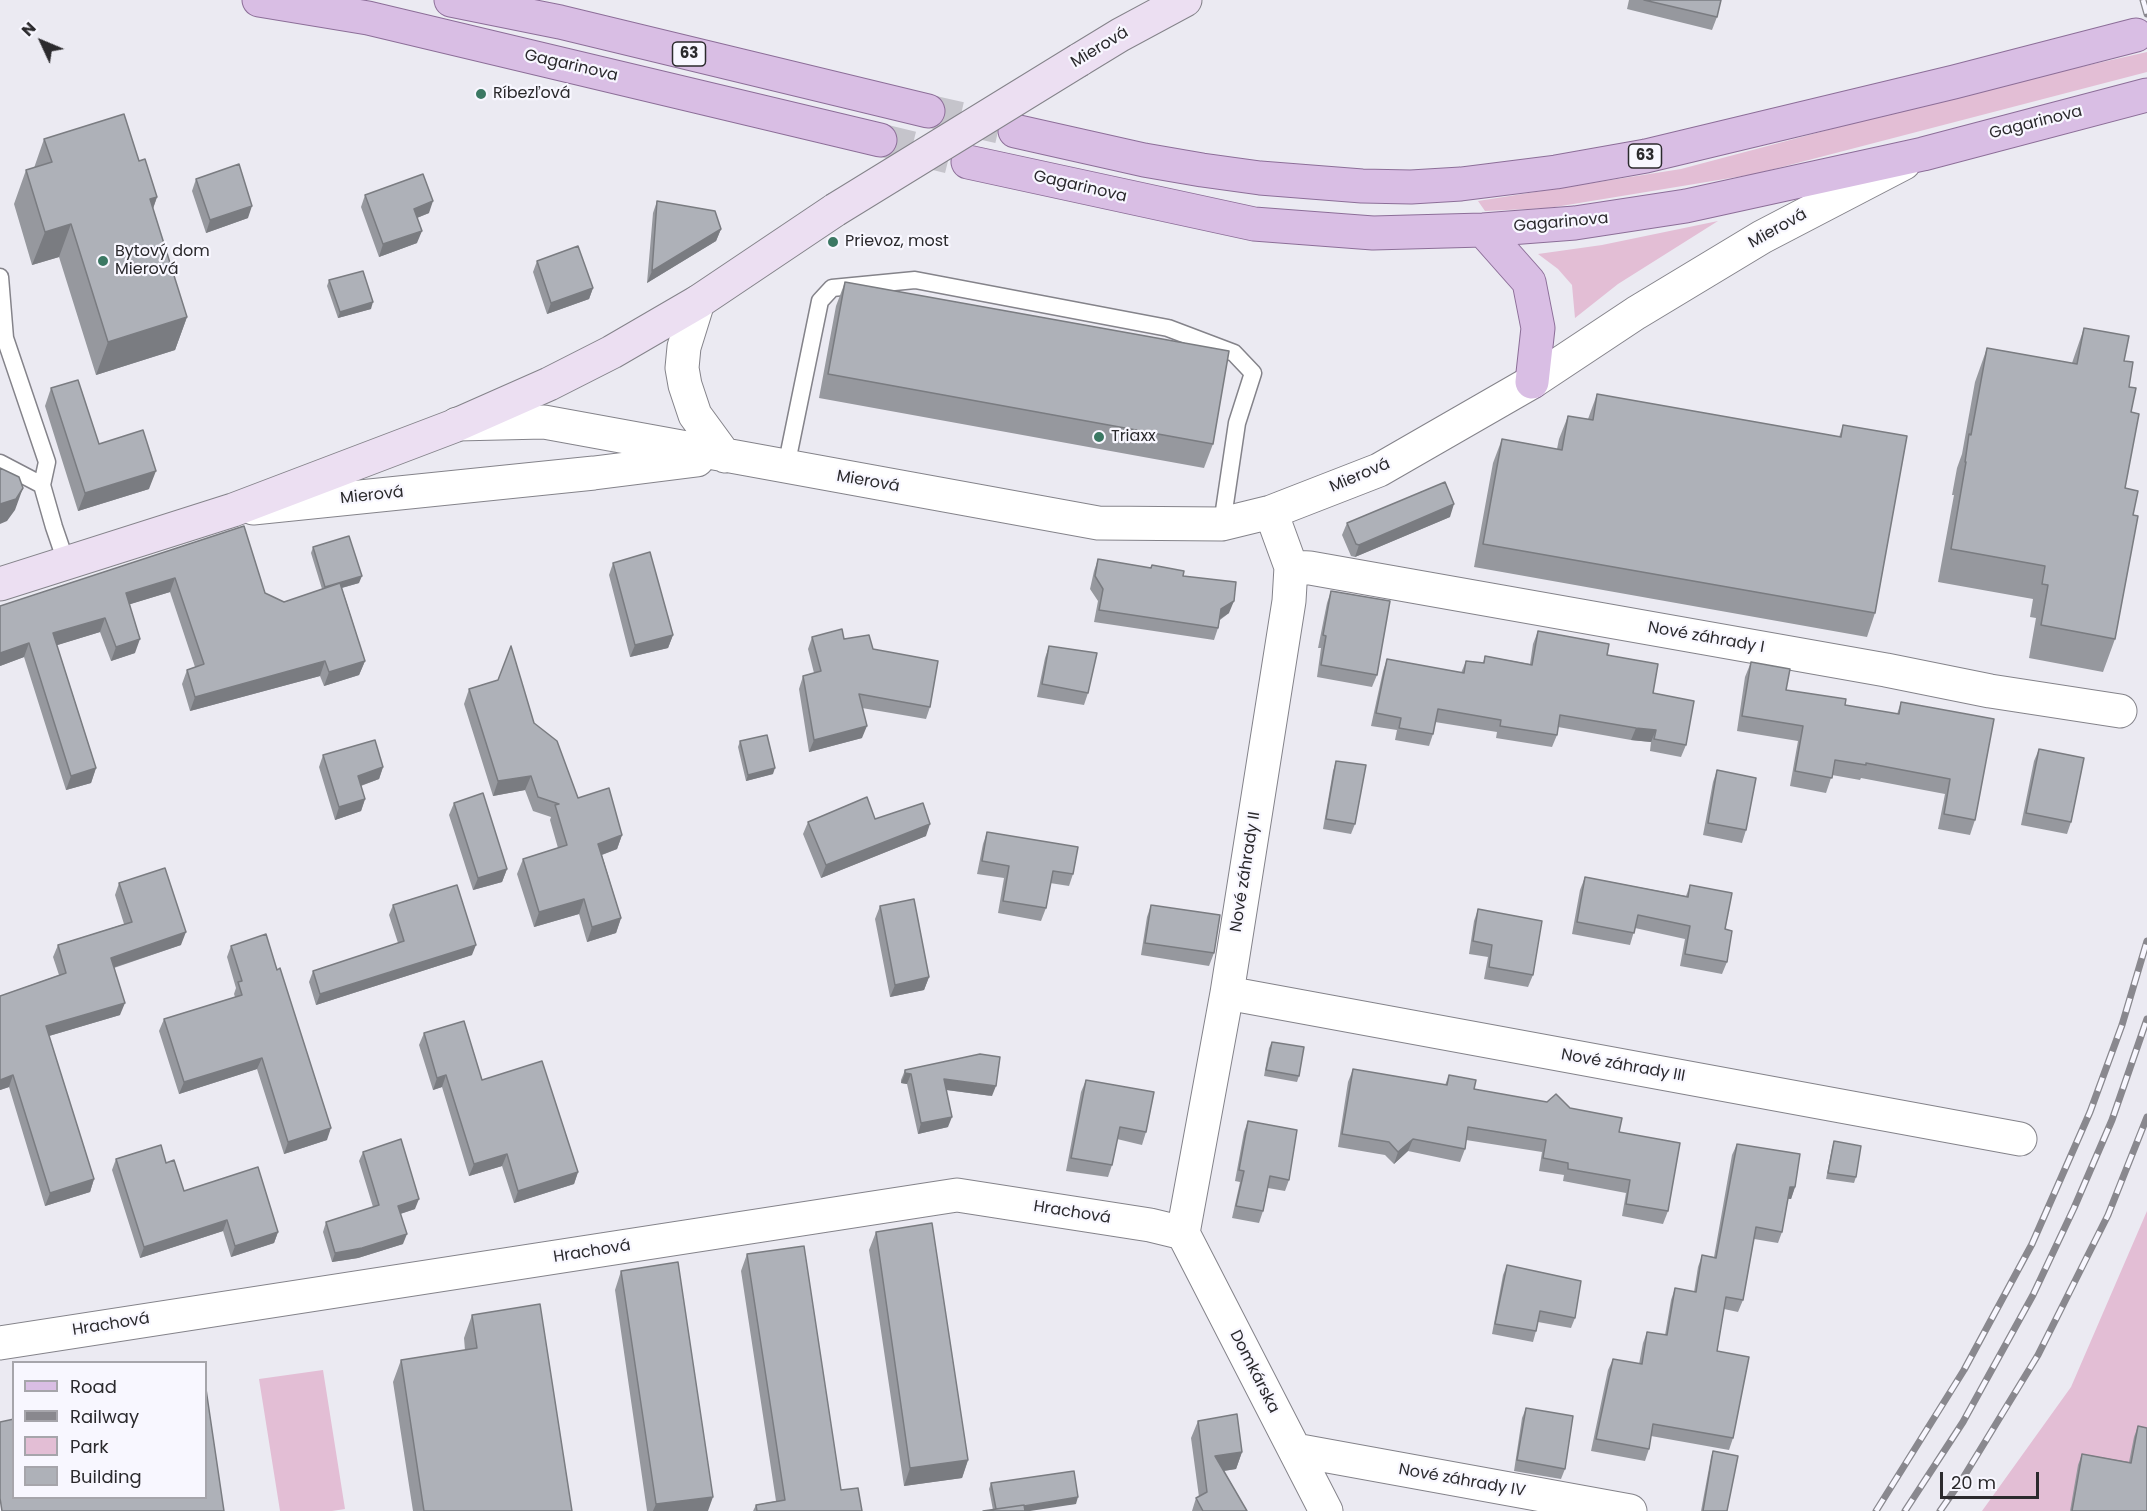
<!DOCTYPE html>
<html>
<head>
<meta charset="utf-8">
<style>
  body { margin:0 }
  #map { position:relative; width:2147px; height:1511px; overflow:hidden; background:#ebeaf2; font-family:Poppins,sans-serif }
  canvas { display:block }
  .legend { position:absolute; left:12px; top:1361px; width:195px; height:138px; box-sizing:border-box; background:#f8f7ff; border:2px solid #a6a5ab; margin:0; padding:8px 10px; list-style:none; font-size:18px; color:#2b2a2d }
  .legend li { display:flex; align-items:center; gap:12px; height:30px }
  .legend b { width:30px; border:2px solid #a6a5ab }
  .north { position:absolute; left:12px; top:12px; width:60px; height:60px; -webkit-text-stroke:4px #f8f7ff; paint-order:stroke; rotate:314deg; font-size:16px; font-weight:700; line-height:24px; text-align:center; color:#2b2a2d }
  .north::after { content:''; display:block; margin:auto; width:21px; height:27px; background:#2b2a2d; clip-path:polygon(50% 0,100% 100%,50% 72%,0 100%) }
  .scale { position:absolute; left:1940px; top:1472px; width:99px; height:27px; box-sizing:border-box; border:3px solid #2b2a2d; border-top:0; padding-left:8px; font-size:18px; line-height:21px; white-space:nowrap; color:#2b2a2d; -webkit-text-stroke:4px #f8f7ff; paint-order:stroke }
</style>
</head>
<body>
<div id="map">
<canvas width="2147" height="1511"></canvas>
<ul class="legend">
<li><b style="height:8px;background:#d9bee4"></b>Road</li>
<li><b style="height:8px;background:#89888e"></b>Railway</li>
<li><b style="height:16px;background:#e3bed5"></b>Park</li>
<li><b style="height:16px;background:#aeb1b8"></b>Building</li>
</ul>
<div class="north">N</div>
<div class="scale">20 m</div>
</div>
<script>
const c = document.querySelector('canvas').getContext('2d');
c.lineJoin = 'round';
function fill(path, color) {
  c.fillStyle = color;
  c.fill(path, 'evenodd');
}
function shape(rows) {
  const path = new Path2D();
  for (const r of rows) {
    path.moveTo(r[0], r[1]);
    for (let i = 2; i < r.length; i += 2) path.lineTo(r[i], r[i + 1]);
  }
  return path;
}
function trace(path, color, width, dash) {
  c.strokeStyle = color;
  c.lineWidth = width;
  c.lineCap = dash ? 'butt' : 'round';
  c.setLineDash(dash || []);
  c.stroke(path);
}
function drawText(font, color, halo, rows, align = 'center') {
  c.font = font + ' Poppins,sans-serif';
  c.lineWidth = 4.5;
  c.setLineDash([]);
  c.textBaseline = 'middle';
  c.strokeStyle = halo;
  c.fillStyle = color;
  for (const [text, x, y, turn = 0] of rows) {
    c.save();
    c.translate(x, y);
    c.rotate((+turn || 0) * Math.PI / 180);
    c.textAlign = isNaN(turn) ? turn : align;
    if (halo) c.strokeText(text, 0, 0);
    c.fillText(text, 0, 0);
    c.restore();
  }
}
const green = shape([
  [2147,52,2147,72,1755,174,1549,208,1485,211,1478,201,1681,169,1982,89],
  [1718,221,1618,284,1575,318,1572,285,1558,269,1538,254,1602,245],
  [2147,1211,2147,1511,1982,1511,2071,1387],
  [323,1370,345,1509,332,1511,280,1511,259,1379]
]);
const primaryTunnel = shape([
  [928,111,999,127],
  [880,140,949,157]
]);
const lane = shape([
  [0,277,5,338,47,462,42,485,54,527,66,562],
  [0,463,42,485],
  [786,467,820,301,832,288,915,280,1168,328,1234,353,1253,373,1237,423,1222,524]
]);
const street = shape([
  [698,302,684,347,682,368,685,385,695,415,725,456],
  [457,424,544,422,1098,523,1222,524,1271,512,1379,470,1532,382,1636,313,1762,237,1904,163],
  [253,508,594,473,697,460],
  [1291,567,1310,568,1886,670,1990,691,2120,711],
  [1227,993,2020,1139],
  [1183,1233,1227,993,1289,601,1291,567,1271,512],
  [1183,1233,1326,1511],
  [0,1343,957,1195,1150,1225,1183,1233],
  [1295,1450,1630,1511]
]);
const secondary = shape([
  [1079,60,1120,35,1185,0],
  [0,584,233,510,454,426,549,384,612,352,698,302,835,210]
]);
const primary = shape([
  [259,0,368,18,880,140],
  [451,0,560,22,928,111],
  [1015,131,1144,160,1202,170,1260,178,1362,186,1411,187,1461,184,1556,172,1646,156,1954,82,2136,35],
  [968,162,1254,224,1373,233,1483,230,1575,223,1686,206,1923,154,2147,95],
  [1483,230,1529,282,1538,328,1532,382]
]);
const rail = shape([
  [2143,0,2147,14],
  [1876,1511,1964,1370,2032,1244,2090,1112,2122,1025,2147,941],
  [1905,1511,1963,1422,2033,1295,2074,1208,2112,1120,2147,1019],
  [1940,1511,1963,1478,2038,1355,2108,1215,2147,1117]
]);
const secondaryBridge = shape([
  [835,210,1079,60]
]);
const wall = shape([
  [1625,0,1721,0,1717,17,1712,30,1627,9,1629,0],
  [44,139,139,161,157,197,153,209,187,317,175,350,96,375,59,257,32,265,14,204,26,170,34,168],
  [196,179,248,218,206,233,192,191],
  [365,195,429,213,417,218,417,243,379,257,361,207],
  [657,201,721,229,716,241,647,283,653,213],
  [537,261,593,288,589,299,547,314,533,272],
  [329,280,371,309,338,318,327,286],
  [845,282,1213,444,1204,468,819,398,836,306],
  [2084,328,2124,361,2129,387,2131,412,2125,488,2133,515,2115,639,2103,672,2029,658,2036,618,2030,617,2033,599,1938,582,1954,495,1952,495,1957,468,1962,454,1975,382,1987,348,2072,363],
  [51,388,99,444,149,489,78,511,45,406],
  [1597,394,1839,437,1843,425,1875,613,1867,637,1474,567,1493,463,1502,439,1557,449,1559,439,1568,416,1588,419],
  [1450,517,1355,557,1351,556,1342,535,1347,523],
  [244,526,265,593,284,602,322,589,311,553,313,547,359,583,342,588,365,661,359,675,324,686,320,676,190,711,182,684,187,670,195,667,170,592,130,604,135,653,111,661,100,632,57,645,96,768,91,783,66,790,24,657,0,666,0,606],
  [1098,559,1150,568,1152,565,1183,576,1229,613,1220,620,1218,628,1214,640,1094,622,1098,601,1090,589,1094,571],
  [613,563,673,635,668,648,630,657,609,575],
  [1331,591,1377,675,1372,687,1317,677,1321,648,1318,648,1327,603],
  [1538,631,1607,655,1653,693,1686,745,1681,757,1650,751,1651,742,1631,740,1558,727,1557,735,1552,747,1496,738,1497,732,1435,722,1433,734,1429,746,1395,740,1397,730,1371,726,1383,671,1387,659,1461,673,1466,661,1483,663,1485,656,1530,664,1533,644],
  [812,637,844,639,873,649,930,707,926,719,862,708,862,738,809,752,799,689,803,676,814,673,808,649],
  [1049,646,1088,693,1084,705,1037,697,1045,658],
  [1751,662,1786,690,1845,705,1897,714,1901,702,1994,719,1975,820,1970,835,1938,829,1945,794,1861,778,1860,780,1832,775,1826,793,1790,786,1798,741,1737,731,1745,677],
  [469,689,534,723,578,798,622,835,617,849,602,855,621,918,616,933,587,942,579,914,534,927,517,874,523,859,558,848,550,820,551,817,533,811,525,790,493,796,464,704],
  [740,741,773,774,746,781,738,747],
  [2039,749,2071,822,2067,834,2021,825,2034,761],
  [323,755,383,767,379,779,361,786,365,799,361,811,335,820,319,767],
  [1336,761,1355,824,1351,834,1323,829,1333,771],
  [1717,770,1746,830,1742,843,1703,835,1713,782],
  [454,803,507,869,502,882,473,890,449,815],
  [875,819,926,836,821,878,803,834,808,822],
  [987,832,1073,874,1069,886,1050,883,1046,908,1041,921,998,913,1004,878,977,874,983,844],
  [1585,877,1686,896,1690,885,1725,929,1727,962,1722,974,1680,966,1685,939,1635,928,1630,945,1572,934,1580,890],
  [119,883,181,945,114,968,120,1015,49,1036,94,1179,90,1192,45,1206,9,1087,0,1090,0,996,59,975,53,957,58,945,124,924,115,895],
  [393,905,472,955,316,1005,309,982,313,971,398,943,389,915],
  [1151,905,1214,953,1209,966,1141,955,1147,917],
  [880,906,929,977,924,990,890,997,875,919],
  [1478,909,1533,975,1528,987,1484,979,1488,957,1469,954,1474,921],
  [231,946,327,1140,284,1154,257,1069,179,1094,159,1031,164,1019,235,997,234,994,236,988,227,957],
  [424,1033,482,1080,578,1172,574,1184,514,1203,502,1166,469,1176,442,1087,433,1090,419,1045],
  [1272,1042,1299,1076,1297,1082,1264,1076,1269,1048],
  [1353,1069,1445,1085,1449,1075,1474,1089,1570,1108,1619,1132,1668,1211,1663,1224,1622,1216,1626,1193,1563,1181,1564,1175,1539,1171,1542,1152,1466,1140,1465,1149,1460,1162,1408,1151,1394,1164,1385,1155,1338,1147,1348,1082],
  [905,1070,992,1096,946,1090,948,1127,918,1134,907,1084,901,1083,901,1080],
  [1086,1080,1146,1132,1142,1145,1117,1139,1112,1165,1108,1177,1066,1171,1081,1092],
  [1248,1121,1289,1180,1285,1191,1268,1188,1263,1211,1259,1223,1232,1218,1240,1182,1235,1181,1244,1132],
  [1834,1141,1856,1177,1854,1183,1826,1179,1832,1148],
  [1737,1144,1795,1187,1791,1199,1788,1199,1782,1232,1778,1243,1754,1239,1743,1300,1738,1312,1724,1309,1717,1351,1733,1438,1729,1450,1651,1436,1649,1449,1645,1461,1591,1451,1608,1370,1613,1359,1639,1364,1643,1343,1647,1332,1665,1335,1671,1300,1675,1288,1694,1292,1698,1267,1702,1255,1714,1257,1732,1155],
  [363,1152,415,1209,400,1214,403,1244,358,1258,332,1262,323,1232,326,1222,373,1207,359,1161],
  [116,1159,166,1163,184,1191,278,1232,274,1243,231,1257,223,1231,140,1258,112,1170],
  [876,1232,968,1460,962,1478,904,1486,869,1250],
  [747,1254,841,1490,862,1511,753,1511,756,1505,776,1501,741,1271],
  [1507,1265,1575,1318,1571,1328,1538,1322,1536,1331,1533,1342,1492,1334,1503,1275],
  [621,1271,708,1511,647,1511,615,1290],
  [472,1315,572,1511,413,1511,393,1382,401,1360,465,1350,464,1338],
  [1526,1408,1565,1469,1561,1479,1514,1471,1522,1418],
  [1198,1421,1242,1452,1236,1469,1224,1471,1247,1511,1192,1511,1196,1498,1199,1497,1191,1438],
  [2138,1426,2147,1511,2070,1511,2078,1465,2082,1454,2129,1462,2134,1437],
  [1713,1451,1727,1511,1701,1511,1711,1457],
  [991,1483,1076,1504,993,1510,989,1489]
]);
const shadedWall = shape([
  [157,197,145,230,150,199],
  [433,201,429,213,409,221,414,209],
  [252,206,248,218,206,233,210,220],
  [71,224,59,257,32,265,45,232],
  [721,229,716,241,647,283,652,271],
  [422,231,417,243,379,257,383,244],
  [593,288,589,299,547,314,551,303],
  [373,302,371,309,338,318,340,312],
  [187,317,175,350,96,375,108,342],
  [156,471,149,489,78,511,85,493],
  [23,488,15,510,7,521,0,524,0,504],
  [1454,504,1450,517,1355,557,1359,545],
  [362,576,359,583,323,593,325,587],
  [175,578,170,592,121,607,126,593],
  [1234,601,1229,613,1217,621,1221,609],
  [105,618,100,632,48,648,53,633],
  [673,635,668,648,630,657,635,645],
  [140,639,135,653,111,661,116,647],
  [29,643,24,657,0,666,0,653],
  [325,661,320,676,190,711,195,697],
  [365,661,359,675,324,686,329,672],
  [867,726,862,738,809,752,814,740],
  [1636,728,1656,730,1651,742,1631,740],
  [383,767,379,779,354,788,358,776],
  [96,768,91,783,66,790,71,776],
  [775,768,773,774,746,781,748,775],
  [531,776,525,790,493,796,498,781],
  [365,799,361,811,335,820,339,807],
  [930,824,926,836,821,878,826,865],
  [622,835,617,849,593,858,598,844],
  [507,869,502,882,473,890,478,878],
  [584,899,579,914,534,927,539,912],
  [621,918,616,933,587,942,592,927],
  [186,932,181,945,106,970,111,958],
  [476,945,472,955,316,1005,320,994],
  [929,977,924,990,890,997,895,985],
  [125,1003,120,1015,42,1038,46,1026],
  [262,1058,257,1069,179,1094,184,1082],
  [905,1073,911,1074,907,1084,901,1083],
  [13,1075,9,1087,0,1090,0,1080],
  [446,1075,442,1087,433,1090,437,1078],
  [944,1079,996,1086,992,1096,940,1089],
  [952,1117,948,1127,918,1134,921,1123],
  [331,1128,327,1140,284,1154,288,1142],
  [1413,1139,1408,1151,1394,1164,1398,1152],
  [507,1154,502,1166,469,1176,474,1164],
  [578,1172,574,1184,514,1203,518,1191],
  [94,1179,90,1192,45,1206,50,1193],
  [1790,1187,1795,1187,1791,1199,1786,1198],
  [419,1199,415,1209,394,1216,398,1206],
  [227,1220,223,1231,140,1258,144,1247],
  [278,1232,274,1243,231,1257,235,1246],
  [407,1234,403,1244,358,1258,332,1262,335,1253],
  [1242,1452,1236,1469,1209,1473,1215,1456],
  [968,1460,962,1478,904,1486,910,1468],
  [713,1497,708,1511,653,1511,656,1504],
  [1078,1497,1076,1504,1030,1511,996,1511]
]);
const building = shape([
  [1644,0,1721,0,1717,17,1644,0],
  [124,114,139,161,145,159,157,197,150,199,187,317,108,342,71,224,45,232,26,170,52,162,44,139,124,114],
  [239,164,252,206,210,220,196,179,239,164],
  [423,174,433,201,414,209,422,231,383,244,365,195,423,174],
  [657,201,715,211,721,229,652,271,657,201],
  [578,246,593,288,551,303,537,261,578,246],
  [363,271,373,302,340,312,329,280,363,271],
  [845,282,1229,351,1213,444,828,374,845,282],
  [2084,328,2129,336,2124,361,2133,362,2129,387,2136,388,2131,412,2139,414,2125,488,2138,491,2133,515,2138,516,2115,639,2041,625,2048,585,2042,584,2045,566,1951,549,1966,462,1965,462,1969,434,1971,435,1987,348,2077,364,2084,328],
  [78,380,99,444,143,430,156,471,85,493,51,388,78,380],
  [1597,394,1841,437,1843,425,1907,436,1875,613,1483,544,1502,439,1562,450,1568,416,1593,420,1597,394],
  [0,468,19,477,23,488,16,499,0,504,0,468],
  [1445,482,1454,504,1359,545,1356,544,1347,523,1445,482],
  [244,526,265,593,284,602,340,583,365,661,329,672,325,661,195,697,187,670,204,664,175,578,126,593,140,639,116,647,105,618,53,633,96,768,71,776,29,643,0,653,0,606,244,526],
  [349,536,362,576,325,587,313,547,349,536],
  [650,552,673,635,635,645,613,563,650,552],
  [1098,559,1151,568,1152,565,1184,571,1183,576,1236,582,1234,601,1221,609,1218,628,1099,610,1103,589,1095,576,1098,559],
  [1331,591,1390,601,1377,675,1321,665,1326,636,1323,635,1331,591],
  [842,629,844,639,869,635,873,649,938,661,930,707,859,694,867,726,814,740,803,676,821,671,812,637,842,629],
  [1538,631,1609,644,1607,655,1658,664,1653,693,1694,701,1686,745,1654,739,1656,730,1636,728,1560,715,1557,735,1500,726,1501,720,1438,709,1433,734,1399,728,1401,718,1376,713,1387,659,1464,673,1466,661,1484,663,1485,656,1532,665,1538,631],
  [511,646,534,723,557,741,578,798,609,788,622,835,598,844,621,918,592,927,584,899,539,912,523,859,567,845,555,805,559,804,538,797,531,776,498,781,469,689,498,680,511,646],
  [1049,646,1097,653,1088,693,1042,684,1049,646],
  [1751,662,1790,669,1786,690,1846,699,1845,705,1899,714,1901,702,1994,719,1975,820,1944,814,1950,779,1866,763,1866,765,1835,760,1832,778,1795,771,1803,726,1742,716,1751,662],
  [767,735,775,768,748,775,740,741,767,735],
  [375,740,383,767,358,776,365,799,339,807,323,755,375,740],
  [2039,749,2084,758,2071,822,2026,813,2039,749],
  [1336,761,1366,765,1355,824,1326,819,1336,761],
  [1717,770,1756,778,1746,830,1708,823,1717,770],
  [483,793,507,869,478,878,454,803,483,793],
  [867,797,875,819,923,803,930,824,826,865,808,822,867,797],
  [987,832,1078,847,1073,874,1053,871,1046,908,1003,901,1009,866,982,861,987,832],
  [165,868,186,932,111,958,125,1003,46,1026,94,1179,50,1193,13,1075,0,1080,0,996,66,973,58,945,132,922,119,883,165,868],
  [1585,877,1688,897,1690,885,1732,893,1725,929,1732,931,1727,962,1685,954,1690,926,1638,915,1634,933,1577,922,1585,877],
  [457,885,476,945,320,994,313,971,404,941,393,905,457,885],
  [914,899,929,977,895,985,880,906,914,899],
  [1151,905,1220,915,1214,953,1145,943,1151,905],
  [1478,909,1542,921,1533,975,1489,967,1492,945,1473,941,1478,909],
  [266,934,277,970,280,968,331,1128,288,1142,262,1058,184,1082,164,1019,242,995,238,982,242,981,231,946,266,934],
  [464,1021,482,1080,542,1061,578,1172,518,1191,507,1154,474,1164,446,1075,437,1078,424,1033,464,1021],
  [1272,1042,1304,1047,1299,1076,1266,1070,1272,1042],
  [980,1054,1000,1057,996,1086,944,1079,952,1117,921,1123,911,1074,905,1073,905,1070,980,1054],
  [1353,1069,1447,1085,1449,1075,1476,1080,1474,1089,1547,1102,1556,1094,1570,1108,1622,1118,1619,1132,1680,1143,1668,1211,1626,1204,1630,1180,1568,1169,1568,1163,1543,1158,1546,1140,1468,1127,1465,1149,1413,1139,1398,1152,1389,1142,1342,1134,1353,1069],
  [1086,1080,1154,1092,1146,1132,1120,1127,1112,1165,1071,1158,1086,1080],
  [1248,1121,1297,1130,1289,1180,1270,1176,1263,1211,1236,1206,1244,1171,1239,1170,1248,1121],
  [401,1139,419,1199,398,1206,407,1234,362,1248,335,1253,326,1222,379,1205,363,1152,401,1139],
  [1834,1141,1861,1146,1856,1177,1828,1173,1834,1141],
  [1737,1144,1800,1154,1795,1187,1790,1187,1782,1232,1756,1227,1743,1300,1726,1297,1717,1351,1749,1357,1733,1438,1653,1424,1649,1449,1596,1439,1613,1359,1642,1364,1647,1332,1667,1335,1675,1288,1696,1292,1702,1255,1716,1258,1737,1144],
  [161,1145,166,1163,174,1160,184,1191,258,1167,278,1232,235,1246,227,1220,144,1247,116,1159,161,1145],
  [932,1223,968,1460,910,1468,876,1232,932,1223],
  [804,1246,841,1490,858,1488,862,1511,757,1511,756,1505,785,1500,747,1254,804,1246],
  [678,1262,713,1497,656,1504,621,1271,678,1262],
  [1507,1265,1581,1281,1575,1318,1540,1311,1536,1331,1495,1324,1507,1265],
  [540,1304,572,1511,424,1511,401,1360,477,1348,472,1315,540,1304],
  [206,1389,224,1511,2,1511,0,1498,0,1422,14,1419,14,1497,206,1497,206,1389],
  [1526,1408,1573,1416,1565,1469,1517,1460,1526,1408],
  [1237,1414,1242,1452,1215,1456,1247,1511,1203,1511,1196,1498,1207,1492,1198,1421,1237,1414],
  [2138,1426,2147,1428,2147,1511,2072,1511,2082,1454,2131,1463,2138,1426],
  [1713,1451,1738,1456,1727,1511,1703,1511,1713,1451],
  [1074,1471,1078,1497,1024,1506,1024,1505,996,1509,991,1483,1074,1471],
  [1024,1505,1025,1511,983,1511,1024,1505]
]);
const markers = [
  [481,94,6,"#3b7863"],
  [833,242,6,"#3b7863"],
  [103,261,6,"#3b7863"],
  [1099,437,6,"#3b7863"]
];
const shields = [
  [689,54,33],
  [1645,156,33]
];
const shieldNames = [
  ["63",689,54],
  ["63",1645,156]
];
const streetNames = [
  ["Mierová",1100,48,-31],
  ["Gagarinova",571,66,13],
  ["Gagarinova",2036,123,-14],
  ["Gagarinova",1080,187,13],
  ["Gagarinova",1561,223,-5],
  ["Mierová",1778,229,-29],
  ["Mierová",1360,476,-23],
  ["Mierová",868,482,10],
  ["Mierová",372,496,-6],
  ["Nové záhrady I",1706,638,10],
  ["Nové záhrady II",1246,872,-81],
  ["Nové záhrady III",1623,1066,10],
  ["Hrachová",1072,1213,9],
  ["Hrachová",592,1252,-9],
  ["Hrachová",111,1325,-9],
  ["Domkárska",1254,1372,63],
  ["Nové záhrady IV",1462,1481,10]
];
const poiNames = [
  ["Ríbezľová",493,94],
  ["Prievoz, most",845,242],
  ["Bytový dom",115,252],
  ["Mierová",115,270],
  ["Triaxx",1111,437]
];
fill(green, '#e3bed5');
trace(primaryTunnel, '#c5c4cb', 33, [33, 16]);
trace(lane, '#84838a', 19);
trace(street, '#84838a', 35);
trace(secondary, '#84838a', 35);
trace(primary, '#8c6e98', 35);
trace(lane, '#fff', 16);
trace(street, '#fff', 33);
trace(secondary, '#ecdff2', 33);
trace(primary, '#d9bee4', 33);
trace(rail, '#89888e', 7);
trace(rail, '#f8f7ff', 4.5, [14]);
trace(secondaryBridge, '#84838a', 35, []);
trace(secondaryBridge, '#ecdff2', 33);
fill(wall, '#96989e');
fill(shadedWall, '#7a7c81');
fill(building, '#aeb1b8');
trace(building, '#7a7c81', 1.5);
for (const [x, y, r, color] of markers) {
  const dot = new Path2D();
  dot.arc(x, y, r, 0, 2 * Math.PI);
  c.fillStyle = color;
  c.fill(dot);
  trace(dot, '#f8f7ff', 2);
}
for (const [x, y, w] of shields) {
  const box = new Path2D();
  box.roundRect(x - w / 2, y - 12, w, 24, 4.5);
  c.fillStyle = '#f8f7ff';
  c.fill(box);
  trace(box, '#2b2a2d', 1.5);
}
drawText('bold 15px', '#2b2a2d', null, shieldNames);
drawText('16px', '#2b2a2d', '#f8f7ff', streetNames);
drawText('16px', '#2b2a2d', '#f8f7ff', poiNames, 'left');
</script>
</body>
</html>
